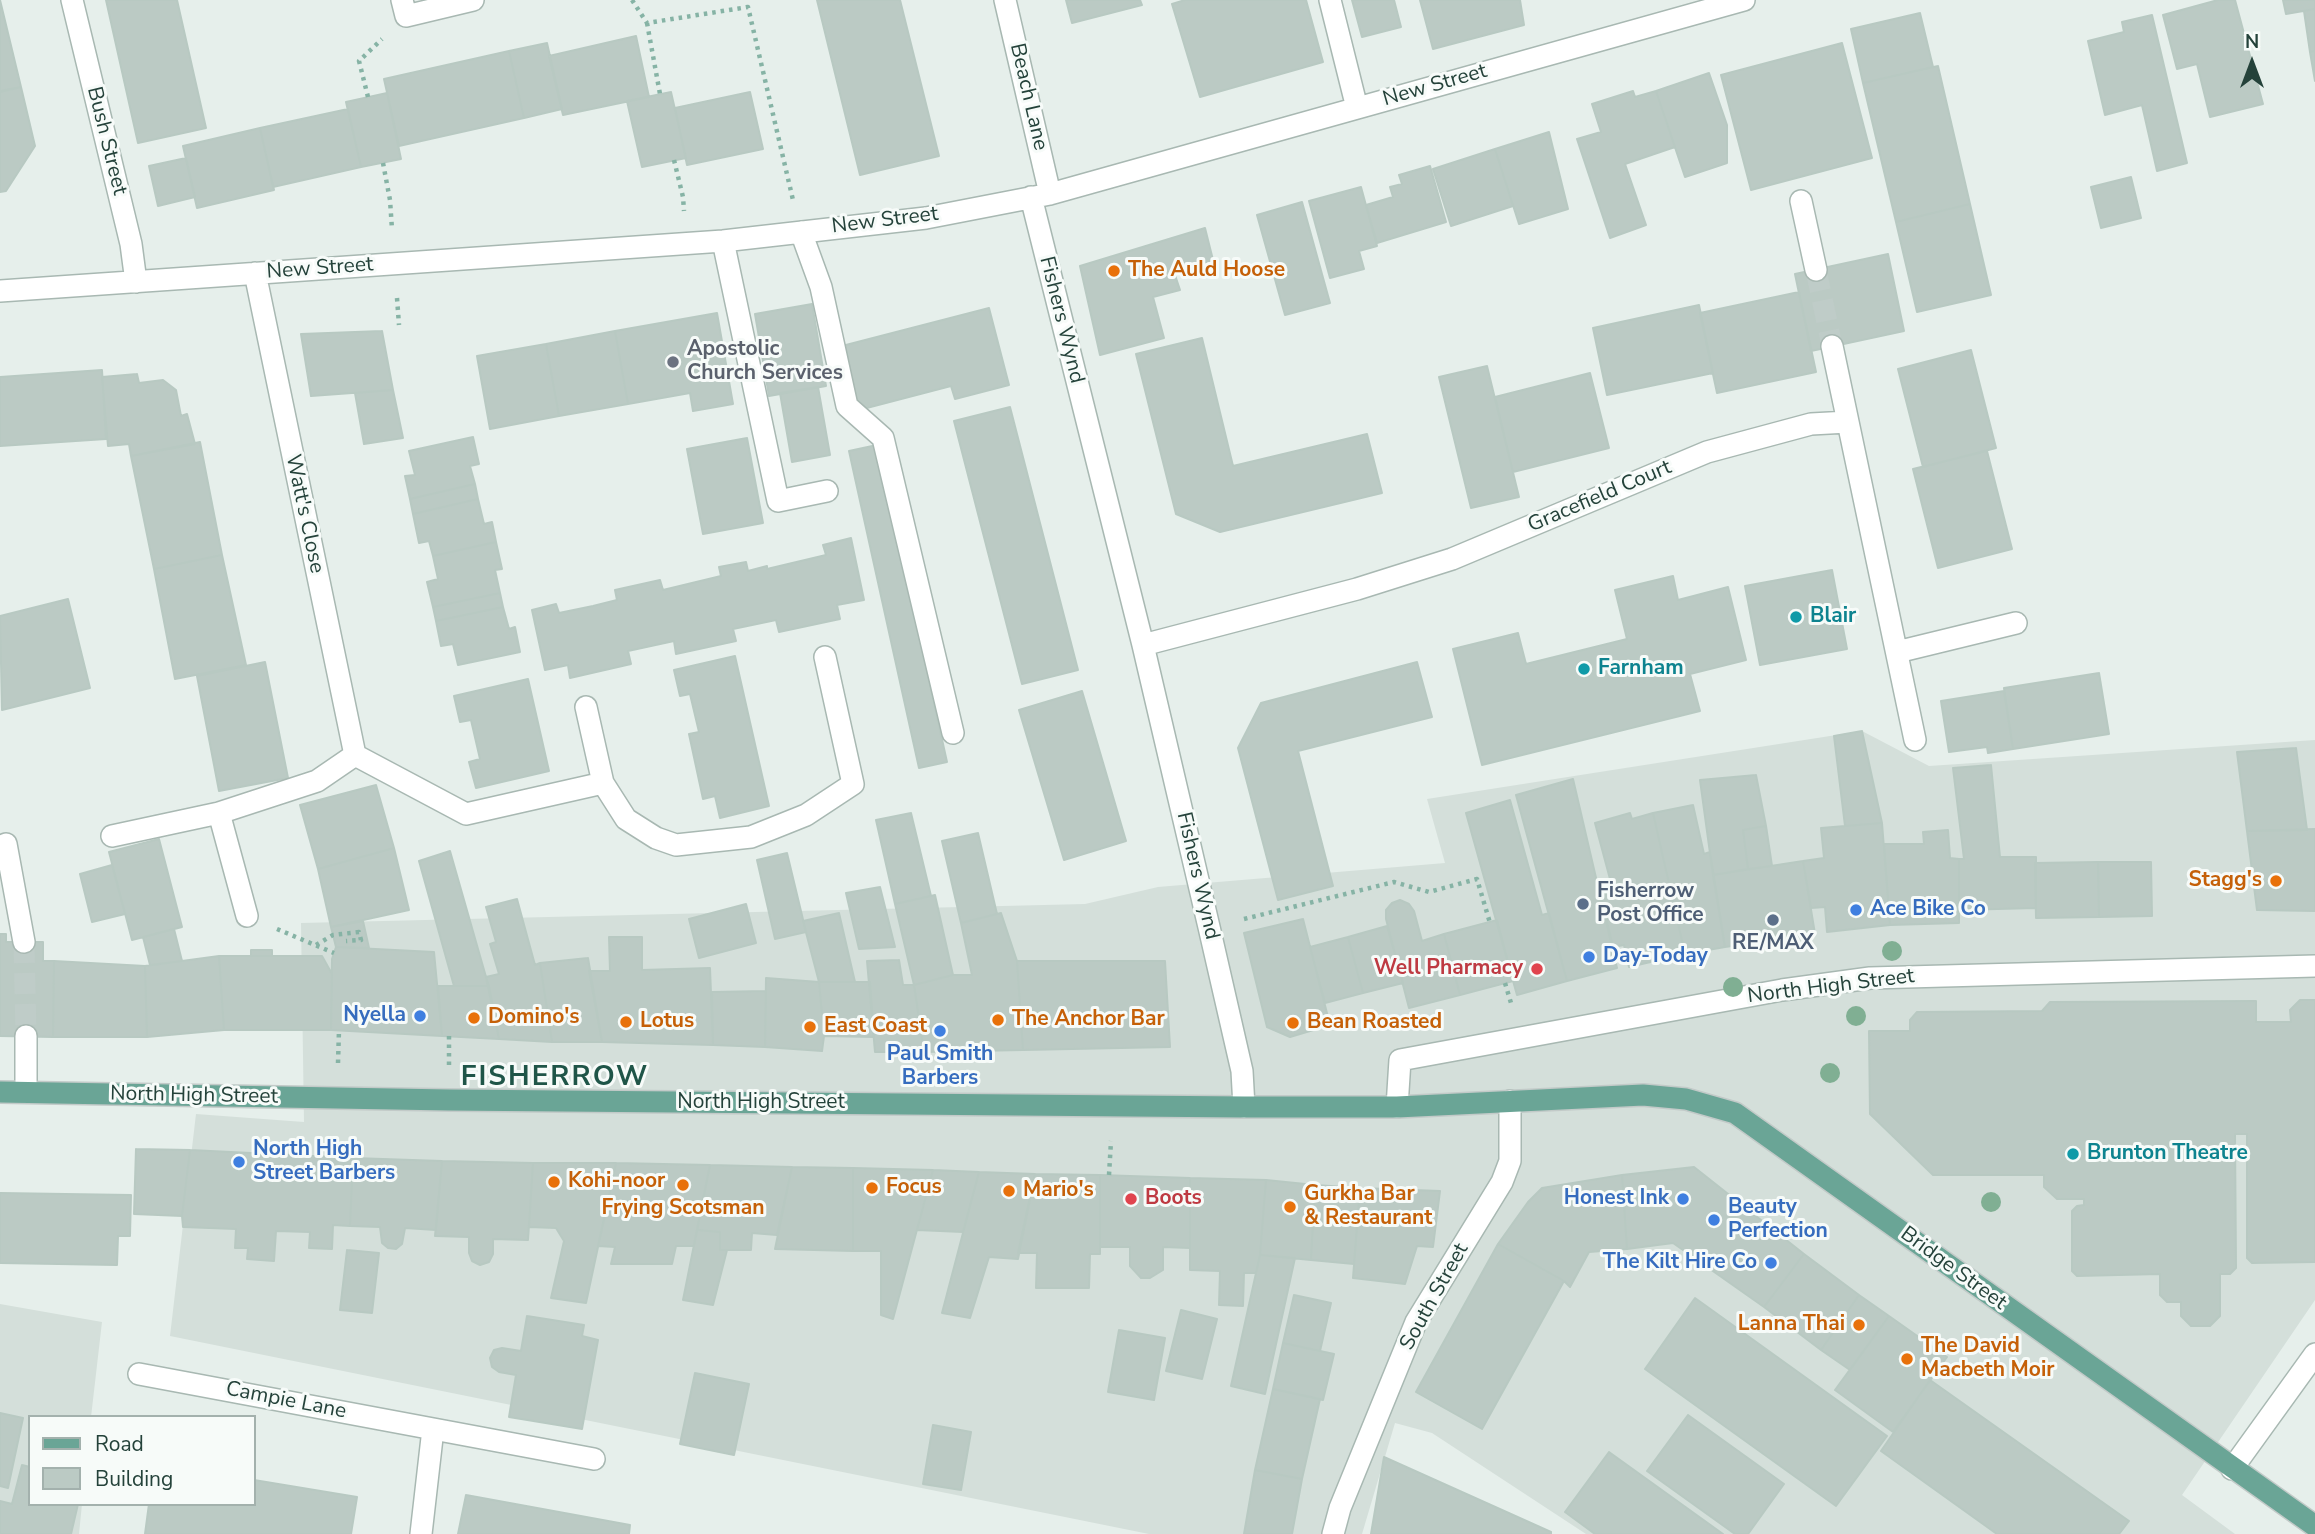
<!DOCTYPE html>
<html>
<head>
<meta charset="utf-8">
<style>
  body { margin:0 }
  #map { position:relative; width:2315px; height:1534px; overflow:hidden; background:#e6efeb; font-family:"Nunito Sans",sans-serif }
  canvas { display:block }
  .legend { position:absolute; left:28px; top:1415px; width:228px; height:91px; box-sizing:border-box; background:#f7fbf9; border:2px solid #a3b1ad; margin:0; padding:9px 12px; list-style:none; font-size:21px; color:#24423a }
  .legend li { display:flex; align-items:center; gap:14px; height:35px }
  .legend b { width:35px; border:2px solid #a3b1ad }
  .north { position:absolute; left:2217px; top:28px; width:70px; height:70px; -webkit-text-stroke:5px #f7fbf9; paint-order:stroke; rotate:0deg; font-size:19px; font-weight:700; line-height:28px; text-align:center; color:#24423a }
  .north::after { content:''; display:block; margin:auto; width:24px; height:32px; background:#24423a; clip-path:polygon(50% 0,100% 100%,50% 72%,0 100%) }
</style>
</head>
<body>
<div id="map">
<canvas width="2315" height="1534"></canvas>
<ul class="legend">
<li><b style="height:9px;background:#6aa596"></b>Road</li>
<li><b style="height:19px;background:#bbcac4"></b>Building</li>
</ul>
<div class="north">N</div>
</div>
<script>
const c = document.querySelector('canvas').getContext('2d');
c.lineJoin = 'round';
function fill(path, color) {
  c.fillStyle = color;
  c.fill(path, 'evenodd');
}
function shape(rows) {
  const path = new Path2D();
  for (const r of rows) {
    path.moveTo(r[0], r[1]);
    for (let i = 2; i < r.length; i += 2) path.lineTo(r[i], r[i + 1]);
  }
  return path;
}
function trace(path, color, width, dash) {
  c.strokeStyle = color;
  c.lineWidth = width;
  c.lineCap = dash ? 'butt' : 'round';
  c.setLineDash(dash || []);
  c.stroke(path);
}
function drawText(font, color, halo, rows, align = 'center') {
  c.font = font + ' "Nunito Sans",sans-serif';
  c.lineWidth = 6;
  c.setLineDash([]);
  c.textBaseline = 'middle';
  c.strokeStyle = halo;
  c.fillStyle = color;
  for (const [text, x, y, turn = 0] of rows) {
    c.save();
    c.translate(x, y);
    c.rotate((+turn || 0) * Math.PI / 180);
    c.textAlign = isNaN(turn) ? turn : align;
    if (halo) c.strokeText(text, 0, 0);
    c.fillText(text, 0, 0);
    c.restore();
  }
}
const built = shape([
  [1862,731,1929,766,2315,740,2315,1300,2182,1495,2235,1534,1586,1534,1432,1433,1395,1423,1362,1534,1149,1534,170,1336,196,1114,304,1122,301,923,1085,904,1158,887,1445,863,1427,799],
  [0,1304,102,1322,91,1417,30,1417,30,1504,82,1504,79,1534,0,1534]
]);
const building = shape([
  [0,0,21,87,0,92,0,0],
  [106,0,177,0,206,128,138,143,106,0],
  [817,0,900,0,939,156,860,175,817,0],
  [1066,0,1140,0,1142,5,1072,23,1066,0],
  [1185,0,1306,0,1323,62,1200,97,1172,4,1185,0],
  [1352,0,1394,0,1401,27,1362,37,1352,0],
  [1420,0,1520,0,1524,25,1433,49,1420,0],
  [2218,0,2235,0,2263,104,2210,117,2197,64,2177,69,2163,15,2218,0],
  [2283,0,2315,0,2315,9,2286,14,2283,0],
  [2315,9,2315,51,2310,52,2304,11,2315,9],
  [1920,13,1933,67,1863,83,1851,29,1920,13],
  [2152,15,2187,163,2157,171,2142,105,2105,115,2088,41,2124,32,2122,22,2152,15],
  [636,36,649,97,563,115,549,56,636,36],
  [547,43,562,109,524,118,509,51,547,43],
  [1842,43,1872,158,1751,190,1721,75,1842,43],
  [509,51,524,118,399,146,384,79,509,51],
  [2315,51,2315,81,2310,52,2315,51],
  [1938,66,1970,204,1896,222,1863,83,1938,66],
  [1709,73,1727,125,1727,163,1685,177,1656,91,1709,73],
  [21,87,35,146,6,191,0,192,0,91,21,87],
  [1633,91,1635,97,1656,91,1675,147,1625,164,1646,225,1610,238,1577,139,1601,132,1592,104,1633,91],
  [671,92,686,158,642,167,627,101,671,92],
  [750,92,763,149,687,165,675,108,750,92],
  [387,93,401,159,361,167,346,102,387,93],
  [348,109,361,167,273,187,260,128,348,109],
  [260,128,274,190,197,208,183,146,260,128],
  [1549,132,1568,209,1519,224,1495,149,1549,132],
  [1495,149,1513,206,1451,226,1433,169,1495,149],
  [186,158,195,197,158,206,149,166,186,158],
  [1430,166,1446,222,1377,243,1366,205,1393,197,1390,187,1402,184,1399,175,1430,166],
  [2131,177,2141,218,2101,228,2091,187,2131,177],
  [1361,187,1377,246,1359,251,1364,269,1330,278,1309,201,1361,187],
  [1302,202,1330,303,1285,315,1257,215,1302,202],
  [1970,204,1991,295,1917,312,1896,222,1970,204],
  [1205,228,1213,260,1174,272,1180,290,1153,297,1164,338,1100,355,1080,266,1205,228],
  [1888,254,1904,331,1811,351,1795,274,1888,254],
  [1799,292,1816,372,1717,393,1700,313,1799,292],
  [812,304,826,386,769,396,755,314,812,304],
  [1699,305,1713,373,1607,395,1593,328,1699,305],
  [989,308,1009,385,955,399,951,386,859,410,842,346,989,308],
  [717,313,733,404,693,411,690,393,628,404,615,331,717,313],
  [382,331,393,390,311,396,301,334,382,331],
  [615,331,628,404,559,416,546,344,615,331],
  [1202,338,1233,466,1367,434,1382,493,1220,532,1176,514,1136,354,1202,338],
  [546,344,559,416,490,429,477,356,546,344],
  [1971,350,1996,448,1923,467,1898,369,1971,350],
  [1487,366,1519,497,1471,508,1439,377,1487,366],
  [102,370,106,439,0,446,0,377,102,370],
  [1590,373,1609,448,1513,472,1495,397,1590,373],
  [137,374,139,383,163,380,176,390,181,416,187,414,195,444,131,456,129,444,108,446,102,377,137,374],
  [818,387,830,455,792,462,780,393,818,387],
  [393,390,403,438,364,444,355,393,393,390],
  [1010,407,1078,670,1022,684,954,421,1010,407],
  [473,437,479,464,470,466,475,484,410,499,405,476,415,475,409,451,473,437],
  [747,438,763,523,703,534,687,449,747,438],
  [200,442,222,555,154,569,131,456,200,442],
  [877,445,947,762,919,768,849,451,877,445],
  [1987,451,2012,549,1938,568,1913,469,1987,451],
  [475,484,478,499,413,514,410,499,475,484],
  [478,499,484,524,492,522,496,542,433,556,429,541,419,543,413,514,478,499],
  [851,538,864,600,837,605,840,619,779,632,776,620,733,629,736,641,676,654,674,641,628,651,631,664,570,678,568,665,545,670,532,610,556,604,559,613,593,606,617,600,615,590,660,580,663,590,721,576,719,567,746,562,748,571,767,566,767,569,826,555,823,545,851,538],
  [496,542,502,569,495,570,500,593,433,607,427,582,438,579,433,556,496,542],
  [222,555,246,665,175,679,154,569,222,555],
  [1832,570,1847,649,1760,665,1745,586,1832,570],
  [1673,576,1678,600,1728,587,1746,660,1690,674,1700,711,1482,765,1453,649,1518,633,1526,664,1627,639,1615,590,1673,576],
  [500,593,503,607,436,621,433,607,500,593],
  [68,599,90,688,2,710,0,616,68,599],
  [503,607,509,629,515,627,520,652,458,665,453,644,441,646,436,621,503,607],
  [735,656,769,806,720,818,715,796,703,799,689,734,699,732,690,694,680,696,674,670,735,656],
  [265,662,288,778,219,791,197,676,265,662],
  [1417,662,1432,717,1298,751,1333,886,1278,900,1238,748,1261,703,1417,662],
  [2099,673,2109,734,2013,749,2004,688,2099,673],
  [528,679,549,771,476,788,469,762,480,759,471,720,460,722,454,696,528,679],
  [1082,691,1126,841,1064,860,1019,710,1082,691],
  [2004,691,2013,749,1988,753,1987,747,1949,752,1941,701,2004,691],
  [1862,731,1882,823,1845,826,1834,736,1862,731],
  [2296,748,2307,830,2247,831,2237,752,2296,748],
  [1991,765,2000,857,2036,857,2036,908,1959,910,1959,859,1964,859,1953,768,1991,765],
  [1756,775,1766,826,1743,830,1748,869,1713,875,1700,780,1756,775],
  [1573,779,1617,968,1567,981,1516,795,1573,779],
  [376,785,394,848,318,869,300,805,376,785],
  [1510,800,1542,915,1549,913,1567,981,1517,995,1466,813,1510,800],
  [1693,805,1704,854,1710,852,1725,947,1685,954,1653,813,1693,805],
  [911,813,931,896,895,904,876,820,911,813],
  [1630,813,1632,819,1653,813,1685,954,1629,967,1624,945,1613,947,1598,884,1610,879,1595,823,1630,813],
  [1882,823,1890,925,1827,932,1825,907,1811,908,1803,861,1824,858,1821,828,1882,823],
  [1766,826,1772,866,1748,869,1743,830,1766,826],
  [2315,829,2315,911,2257,910,2247,831,2315,829],
  [1948,830,1950,858,1959,859,1959,923,1890,925,1884,844,1924,844,1923,832,1948,830],
  [978,833,997,914,961,923,942,841,978,833],
  [159,839,182,927,132,940,109,852,159,839],
  [394,848,409,910,331,927,318,869,394,848],
  [450,851,486,977,489,986,454,986,419,861,450,851],
  [787,853,806,932,775,939,757,860,787,853],
  [1803,861,1815,934,1725,947,1713,875,1803,861],
  [2098,862,2099,917,2036,918,2035,863,2098,862],
  [2098,862,2151,862,2152,916,2099,917,2098,862],
  [112,865,125,914,92,922,80,874,112,865],
  [880,887,895,947,859,949,846,893,880,887],
  [935,895,953,975,914,985,895,904,935,895],
  [517,899,535,965,540,963,552,1042,499,1039,486,977,499,974,490,944,496,942,486,907,517,899],
  [1400,900,1409,904,1414,911,1422,941,1444,934,1460,995,1409,1008,1386,919,1386,910,1392,903,1400,900],
  [746,904,756,943,699,958,689,919,746,904],
  [839,913,855,982,819,982,803,921,839,913],
  [1001,913,1017,961,1023,1050,924,1052,914,985,953,975,972,975,961,923,1001,913],
  [1303,919,1330,1025,1290,1037,1267,1027,1244,933,1303,919],
  [1497,920,1513,981,1460,995,1444,934,1497,920],
  [363,921,369,948,336,947,331,927,363,921],
  [1387,926,1403,983,1363,993,1348,937,1387,926],
  [174,929,182,961,150,965,143,937,174,929],
  [0,934,6,934,6,942,43,942,43,961,54,961,53,1037,0,1036,0,934],
  [609,937,642,937,642,970,710,968,713,1045,602,1042,589,971,610,971,609,937],
  [1348,937,1363,993,1325,1003,1310,947,1348,937],
  [336,947,434,952,442,1036,331,1030,332,959,336,947],
  [251,950,272,950,272,956,251,956,251,950],
  [219,956,224,1030,147,1037,145,966,219,956],
  [219,956,322,956,332,974,331,1030,224,1030,219,956],
  [588,958,602,1042,552,1042,540,963,588,958],
  [899,960,903,985,914,985,924,1052,875,1052,867,961,899,960],
  [54,961,145,966,147,1037,53,1037,54,961],
  [1017,961,1165,961,1170,1047,1023,1050,1017,961],
  [766,978,819,982,824,1036,822,1051,765,1047,766,978],
  [819,982,870,982,874,1037,824,1036,819,982],
  [438,986,489,986,499,1039,442,1036,438,986],
  [766,991,765,1047,713,1045,712,992,766,991],
  [2300,1000,2315,1000,2315,1262,2252,1263,2247,1258,2247,1134,2235,1134,2236,1268,2230,1274,2220,1274,2220,1316,2210,1326,2191,1326,2181,1316,2181,1302,2167,1302,2160,1295,2160,1274,2077,1276,2072,1271,2072,1211,2077,1206,2084,1205,2084,1199,2057,1199,2044,1187,2044,1175,1933,1175,1870,1114,1869,1031,1910,1031,1910,1020,1917,1012,2042,1011,2050,1002,2256,1001,2256,1022,2291,1022,2290,1010,2300,1000],
  [136,1149,190,1150,182,1216,134,1214,136,1149],
  [190,1150,353,1158,350,1226,333,1225,332,1249,309,1248,310,1232,276,1231,274,1261,247,1259,248,1248,235,1248,236,1229,183,1227,182,1216,190,1150],
  [353,1158,442,1161,436,1230,405,1228,402,1244,396,1249,388,1248,382,1243,380,1227,350,1226,353,1158],
  [442,1161,533,1163,528,1240,493,1239,493,1254,489,1262,480,1265,472,1261,469,1253,469,1237,435,1236,442,1161],
  [533,1163,616,1163,586,1303,551,1298,564,1241,556,1228,529,1227,533,1163],
  [616,1163,710,1165,694,1246,676,1246,672,1264,611,1264,615,1247,598,1246,616,1163],
  [710,1165,792,1167,777,1235,752,1233,751,1250,720,1250,720,1232,697,1230,710,1165],
  [792,1167,853,1168,853,1251,775,1249,792,1167],
  [1694,1167,1804,1254,1764,1307,1673,1243,1627,1249,1622,1175,1694,1167],
  [853,1168,933,1170,893,1319,881,1315,881,1251,853,1251,853,1168],
  [933,1170,979,1172,963,1232,917,1230,933,1170],
  [979,1172,1035,1174,1018,1259,989,1257,970,1318,942,1313,979,1172],
  [1035,1174,1100,1175,1100,1254,1090,1254,1089,1288,1036,1288,1037,1253,1018,1253,1035,1174],
  [1100,1175,1190,1178,1190,1248,1163,1247,1163,1270,1150,1278,1141,1278,1130,1266,1130,1247,1100,1247,1100,1175],
  [1622,1175,1627,1249,1589,1252,1570,1287,1564,1281,1498,1244,1528,1202,1542,1188,1622,1175],
  [1190,1178,1266,1180,1260,1255,1256,1273,1244,1273,1243,1306,1219,1305,1220,1271,1190,1270,1190,1178],
  [1266,1180,1315,1185,1311,1260,1260,1255,1266,1180],
  [1315,1185,1360,1188,1354,1264,1311,1260,1315,1185],
  [1360,1188,1440,1191,1433,1247,1417,1246,1405,1284,1353,1278,1360,1188],
  [0,1193,131,1195,130,1236,118,1236,117,1265,0,1263,0,1193],
  [697,1230,720,1232,720,1250,727,1250,713,1305,683,1300,697,1230],
  [1498,1244,1564,1281,1482,1429,1416,1392,1498,1244],
  [347,1250,379,1253,372,1313,340,1310,347,1250],
  [1804,1254,1859,1295,1821,1350,1764,1307,1804,1254],
  [1260,1255,1295,1258,1265,1394,1231,1386,1260,1255],
  [1294,1295,1331,1303,1320,1351,1283,1343,1294,1295],
  [1859,1295,1889,1316,1850,1370,1821,1350,1859,1295],
  [1695,1298,1887,1436,1836,1506,1645,1369,1695,1298],
  [1181,1310,1217,1319,1202,1379,1166,1371,1181,1310],
  [527,1316,584,1325,582,1336,598,1340,582,1429,509,1417,516,1375,499,1372,492,1367,490,1358,494,1350,502,1348,521,1351,527,1316],
  [1889,1316,1947,1357,1893,1432,1835,1390,1889,1316],
  [1119,1330,1165,1338,1154,1400,1108,1392,1119,1330],
  [1283,1343,1334,1354,1323,1400,1273,1389,1283,1343],
  [695,1373,749,1384,734,1455,680,1444,695,1373],
  [1930,1380,2129,1521,2119,1534,1997,1534,1881,1451,1930,1380],
  [1273,1389,1320,1399,1302,1479,1255,1470,1273,1389],
  [0,1413,23,1418,8,1488,0,1486,0,1413],
  [1688,1415,1784,1484,1748,1534,1735,1534,1647,1471,1688,1415],
  [933,1425,971,1432,961,1490,923,1484,933,1425],
  [1609,1452,1723,1534,1595,1534,1565,1512,1609,1452],
  [1384,1457,1551,1532,1551,1534,1371,1534,1384,1457],
  [22,1465,30,1467,30,1504,78,1504,71,1534,0,1534,0,1501,12,1504,22,1465],
  [1255,1470,1302,1479,1292,1534,1244,1534,1255,1470],
  [254,1480,357,1497,351,1534,145,1534,149,1504,254,1504,254,1480],
  [466,1495,630,1525,629,1534,458,1534,466,1495]
]);
const minorTunnel = shape([
  [1816,270,1832,346],
  [24,942,26,1036]
]);
const path = shape([
  [632,0,647,23,748,7,793,200],
  [647,23,660,94],
  [368,97,359,61,382,39],
  [674,160,683,197,684,211],
  [383,163,390,200,392,229],
  [397,298,399,325],
  [1244,919,1394,882,1429,892,1477,879,1490,923],
  [277,929,334,953],
  [316,945,333,935,359,932,361,940,346,941],
  [1505,983,1511,1003],
  [449,1036,449,1068],
  [338,1063,339,1030],
  [1109,1175,1111,1141]
]);
const minor = shape([
  [72,0,131,244,136,282],
  [402,0,406,16,473,0],
  [1005,0,1050,194],
  [1330,0,1357,108],
  [1031,197,1143,645,1209,927,1242,1071,1244,1107],
  [1801,201,1816,270],
  [801,232,821,287,847,406,883,438,953,733],
  [723,241,778,501,827,491],
  [255,273,355,755],
  [0,291,723,241,926,218,1050,194,1744,0],
  [1832,346,1848,422],
  [1143,645,1357,589,1452,559,1707,452,1811,424,1848,422,1915,740],
  [1897,652,2016,623],
  [586,707,603,783],
  [219,813,247,916],
  [112,836,219,813,317,781,355,755,466,814,603,783,626,819,656,838,676,845,751,837,806,815,853,784,825,657],
  [6,844,24,942],
  [26,1036,26,1092],
  [1397,1107,1400,1060,1782,990,1870,978,2315,966],
  [139,1374,594,1459],
  [2232,1469,2315,1354],
  [421,1534,433,1429],
  [1333,1534,1340,1508,1416,1322,1502,1182,1510,1161,1510,1101]
]);
const major = shape([
  [0,1092,449,1100,1244,1107,1397,1107,1643,1095,1686,1099,1735,1113,2315,1526]
]);
const trees = [
  [1892,951],
  [1733,987],
  [1856,1016],
  [1830,1073],
  [1991,1202]
];
const markers = [
  [1114,271,7,"#e8710a"],
  [673,362,7,"#6b7280"],
  [1796,617,7,"#0f9aa8"],
  [1584,669,7,"#0f9aa8"],
  [2276,881,7,"#e8710a"],
  [1583,904,7,"#5c6f8a"],
  [1856,910,7,"#3f7fe0"],
  [1773,920,7,"#5c6f8a"],
  [1589,957,7,"#3f7fe0"],
  [1537,969,7,"#e0444e"],
  [420,1016,7,"#3f7fe0"],
  [474,1018,7,"#e8710a"],
  [998,1020,7,"#e8710a"],
  [626,1022,7,"#e8710a"],
  [1293,1023,7,"#e8710a"],
  [810,1027,7,"#e8710a"],
  [940,1031,7,"#3f7fe0"],
  [2073,1154,7,"#0f9aa8"],
  [239,1162,7,"#3f7fe0"],
  [554,1182,7,"#e8710a"],
  [683,1185,7,"#e8710a"],
  [872,1188,7,"#e8710a"],
  [1009,1191,7,"#e8710a"],
  [1131,1199,7,"#e0444e"],
  [1683,1199,7,"#3f7fe0"],
  [1290,1207,7,"#e8710a"],
  [1714,1220,7,"#3f7fe0"],
  [1771,1263,7,"#3f7fe0"],
  [1859,1325,7,"#e8710a"],
  [1907,1359,7,"#e8710a"]
];
const streetNames = [
  ["New Street",1435,86,-16],
  ["Beach Lane",1028,97,77],
  ["Bush Street",106,141,76],
  ["New Street",885,221,-7],
  ["New Street",320,269,-4],
  ["Fishers Wynd",1061,320,76],
  ["Gracefield Court",1600,497,-23],
  ["Watt's Close",304,514,78],
  ["Fishers Wynd",1197,876,77],
  ["North High Street",1831,987,-7],
  ["North High Street",194,1096,1],
  ["North High Street",761,1103],
  ["Bridge Street",1953,1269,36],
  ["South Street",1435,1297,-61],
  ["Campie Lane",286,1401,11]
];
const foodNames = [
  ["The Auld Hoose",1128,271],
  ["Stagg's",2262,881,"right"],
  ["Domino's",488,1018],
  ["The Anchor Bar",1012,1020],
  ["Lotus",640,1022],
  ["Bean Roasted",1307,1023],
  ["East Coast",824,1027],
  ["Kohi-noor",568,1182],
  ["Focus",886,1188],
  ["Mario's",1023,1191],
  ["Gurkha Bar",1304,1195],
  ["& Restaurant",1304,1219],
  ["Frying Scotsman",683,1209,"center"],
  ["Lanna Thai",1845,1325,"right"],
  ["The David",1921,1347],
  ["Macbeth Moir",1921,1371]
];
const worshipNames = [
  ["Apostolic",687,350],
  ["Church Services",687,374]
];
const cultureNames = [
  ["Blair",1810,617],
  ["Farnham",1598,669],
  ["Brunton Theatre",2087,1154]
];
const serviceNames = [
  ["Fisherrow",1597,892],
  ["Post Office",1597,916],
  ["RE/MAX",1773,944,"center"]
];
const shopNames = [
  ["Ace Bike Co",1870,910],
  ["Day-Today",1603,957],
  ["Nyella",406,1016,"right"],
  ["Paul Smith",940,1055,"center"],
  ["Barbers",940,1079,"center"],
  ["North High",253,1150],
  ["Street Barbers",253,1174],
  ["Honest Ink",1669,1199,"right"],
  ["Beauty",1728,1208],
  ["Perfection",1728,1232],
  ["The Kilt Hire Co",1757,1263,"right"]
];
const healthNames = [
  ["Well Pharmacy",1523,969],
  ["Boots",1145,1199,"left"]
];
const districtNames = [
  ["FISHERROW",555,1078]
];
fill(built, '#d4dfda');
fill(building, '#bbcac4');
trace(building, '#b8c9c2', 2);
trace(minorTunnel, '#bfccc8', 21, [21, 10]);
trace(minor, '#a8b8b2', 24);
trace(major, '#c2cac8', 24);
trace(path, '#86b3a5', 4.5, [3.5, 5]);
trace(minor, '#fff', 21);
trace(major, '#6aa596', 21);
c.fillStyle = '#80af93';
for (const [x, y] of trees) {
  c.beginPath();
  c.arc(x, y, 10, 0, 2 * Math.PI);
  c.fill();
}
for (const [x, y, r, color] of markers) {
  const dot = new Path2D();
  dot.arc(x, y, r, 0, 2 * Math.PI);
  c.fillStyle = color;
  c.fill(dot);
  trace(dot, '#f7fbf9', 2.5);
}
drawText('21px', '#24423a', '#f7fbf9', streetNames);
drawText('bold 21px', '#c56008', '#f7fbf9', foodNames, 'left');
drawText('bold 21px', '#5b616d', '#f7fbf9', worshipNames, 'left');
drawText('bold 21px', '#0d838f', '#f7fbf9', cultureNames, 'left');
drawText('bold 21px', '#4e5e75', '#f7fbf9', serviceNames, 'left');
drawText('bold 21px', '#366cbe', '#f7fbf9', shopNames, 'left');
drawText('bold 21px', '#be3a42', '#f7fbf9', healthNames, 'right');
c.letterSpacing = '2px';
drawText('bold 28px', '#1f5548', '#f7fbf9', districtNames);
c.letterSpacing = '0px';
</script>
</body>
</html>
